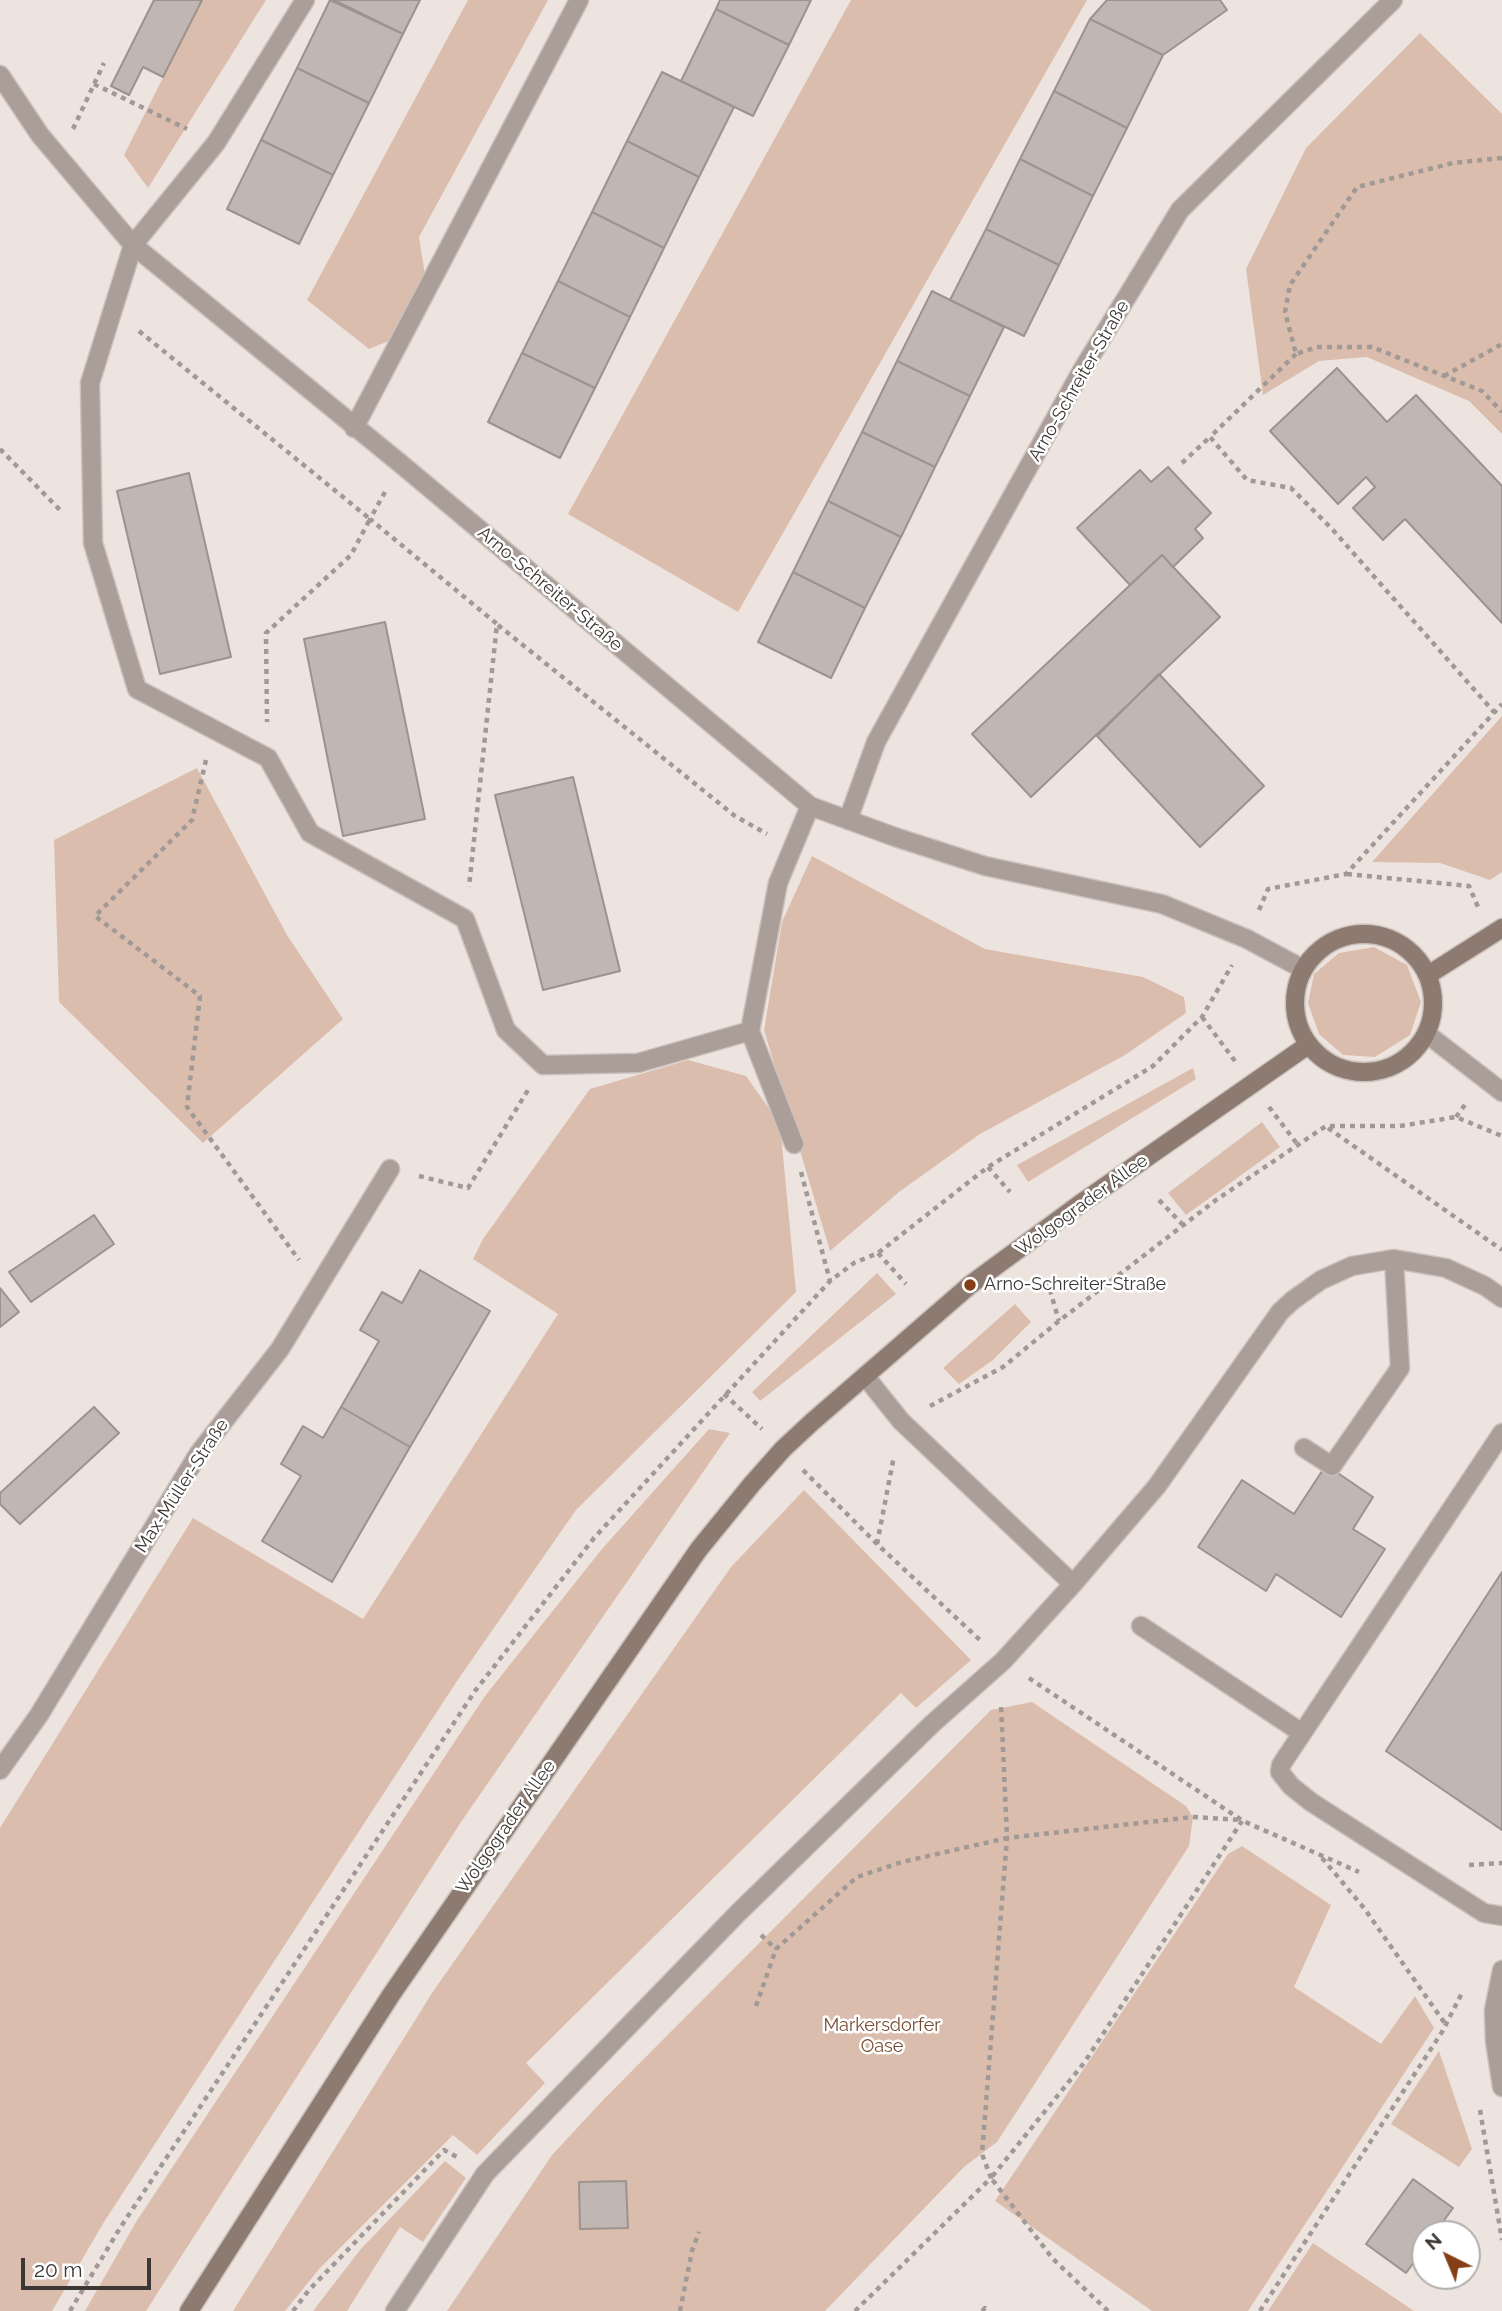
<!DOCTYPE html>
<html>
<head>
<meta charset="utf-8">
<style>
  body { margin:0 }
  #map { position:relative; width:1502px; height:2311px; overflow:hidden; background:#eee4df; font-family:Raleway,sans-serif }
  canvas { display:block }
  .north { position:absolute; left:1411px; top:2220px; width:70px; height:70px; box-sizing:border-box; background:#fff; border:2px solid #b1afae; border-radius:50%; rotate:317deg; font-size:19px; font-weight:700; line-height:28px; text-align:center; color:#3b3735 }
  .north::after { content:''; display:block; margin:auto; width:24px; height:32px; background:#843f16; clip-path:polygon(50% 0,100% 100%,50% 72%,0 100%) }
  .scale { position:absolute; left:21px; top:2258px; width:130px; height:32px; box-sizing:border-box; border:4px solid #3b3735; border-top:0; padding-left:9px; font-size:21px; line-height:24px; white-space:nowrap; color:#3b3735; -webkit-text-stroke:5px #fff; paint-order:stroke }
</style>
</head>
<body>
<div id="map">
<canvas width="1502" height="2311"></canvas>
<div class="north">N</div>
<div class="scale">20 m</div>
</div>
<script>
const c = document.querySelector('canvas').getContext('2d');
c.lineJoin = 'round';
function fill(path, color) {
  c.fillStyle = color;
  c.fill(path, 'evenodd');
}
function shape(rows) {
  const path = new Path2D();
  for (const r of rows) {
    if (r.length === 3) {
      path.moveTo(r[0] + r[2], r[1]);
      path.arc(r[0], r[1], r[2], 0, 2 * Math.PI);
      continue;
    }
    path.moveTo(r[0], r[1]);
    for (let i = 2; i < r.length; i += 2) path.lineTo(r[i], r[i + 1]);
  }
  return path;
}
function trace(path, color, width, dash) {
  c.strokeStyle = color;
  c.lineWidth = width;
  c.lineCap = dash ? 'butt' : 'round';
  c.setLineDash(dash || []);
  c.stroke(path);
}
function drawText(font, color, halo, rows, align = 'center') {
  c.font = font + ' Raleway,sans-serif';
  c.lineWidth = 5;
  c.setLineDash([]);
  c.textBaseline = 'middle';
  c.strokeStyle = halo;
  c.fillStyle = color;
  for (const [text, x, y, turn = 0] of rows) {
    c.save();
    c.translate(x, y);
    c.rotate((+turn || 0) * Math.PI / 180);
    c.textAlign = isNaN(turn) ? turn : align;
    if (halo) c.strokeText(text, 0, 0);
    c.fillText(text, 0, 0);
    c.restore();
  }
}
const green = shape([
  [202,0,266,0,148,188,124,155],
  [468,0,548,0,419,237,425,275,389,341,369,349,307,300],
  [851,0,1087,0,738,612,568,514],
  [1420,33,1502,114,1502,434,1469,401,1367,357,1319,361,1263,395,1246,269,1306,148],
  [1502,716,1502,872,1490,880,1440,863,1372,862],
  [197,768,287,935,343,1019,203,1143,59,1002,54,840],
  [812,856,985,949,1143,977,1184,997,1186,1013,1125,1055,980,1134,899,1192,830,1251,764,1030,782,922],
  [1374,947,1407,965,1421,1002,1410,1035,1375,1057,1343,1055,1319,1034,1308,1003,1314,974,1339,953],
  [688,1060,746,1076,780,1124,796,1292,576,1510,457,1681,104,2222,52,2311,0,2311,0,1828,193,1518,363,1619,558,1314,473,1259,483,1239,590,1089],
  [1193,1068,1196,1079,1028,1182,1017,1165],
  [1262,1122,1280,1147,1186,1215,1168,1193],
  [877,1273,896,1294,760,1401,752,1392],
  [1015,1304,1031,1322,993,1360,959,1384,943,1368],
  [709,1429,730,1433,461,1822,146,2311,85,2311,136,2222,485,1696,602,1549],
  [804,1490,971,1660,916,1708,901,1693,526,2063,545,2083,477,2155,453,2135,320,2268,285,2311,233,2311,434,1990,731,1567],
  [1032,1702,1186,1806,1193,1817,1189,1846,997,2142,964,2167,825,2311,447,2311,552,2155,604,2099,991,1710],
  [1242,1846,1331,1905,1294,1987,1381,2044,1415,1996,1434,2028,1248,2311,1152,2311,995,2201,1228,1854],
  [1439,2051,1472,2149,1459,2167,1391,2124],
  [445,2161,466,2178,423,2242,400,2227,347,2311,313,2311,360,2250],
  [1313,2243,1414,2311,1268,2311]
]);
const building = shape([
  [154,0,202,0,163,77,143,67,129,95,111,86,154,0],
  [330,0,403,34,369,103,297,68,330,0],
  [334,0,420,0,403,34,334,0],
  [720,0,811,0,789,45,716,9,720,0],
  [1107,0,1220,0,1227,10,1163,55,1090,19,1107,0],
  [716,9,789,45,753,116,681,81,716,9],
  [1090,19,1163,55,1127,128,1054,91,1090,19],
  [297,68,369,103,333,175,261,140,297,68],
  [662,72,734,107,699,177,627,141,662,72],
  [1054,91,1127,128,1093,196,1020,159,1054,91],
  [261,140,333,175,299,244,227,209,261,140],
  [627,141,699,177,664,248,592,212,627,141],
  [1020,159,1093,196,1059,265,986,229,1020,159],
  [592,212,664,248,630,317,558,281,592,212],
  [986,229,1059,265,1024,336,950,300,986,229],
  [558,281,630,317,595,388,522,353,558,281],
  [932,291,1004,327,970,396,897,361,932,291],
  [522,353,595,388,560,458,488,422,522,353],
  [897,361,970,396,935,467,862,432,897,361],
  [1337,368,1387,422,1416,395,1502,486,1502,623,1405,519,1383,540,1353,508,1375,487,1366,477,1338,504,1270,431,1337,368],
  [862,432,935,467,901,537,828,501,862,432],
  [1168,467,1211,513,1195,529,1203,538,1173,567,1162,555,1130,585,1077,528,1140,470,1151,482,1168,467],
  [189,473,231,657,160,674,117,491,189,473],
  [828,501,901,537,865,608,793,572,828,501],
  [1162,555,1220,617,1031,797,972,734,1162,555],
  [793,572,865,608,831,678,758,642,793,572],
  [385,622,425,819,343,836,304,639,385,622],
  [1159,674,1264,786,1200,847,1097,736,1159,674],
  [573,777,620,971,543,990,495,795,573,777],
  [94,1215,114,1244,31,1302,9,1272,94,1215],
  [420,1270,490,1311,410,1447,341,1407,379,1341,360,1330,382,1292,402,1303,420,1270],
  [0,1288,19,1312,0,1327,0,1288],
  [94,1407,119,1433,20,1524,0,1504,0,1493,94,1407],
  [341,1407,410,1447,332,1582,262,1541,301,1476,281,1464,303,1426,323,1438,341,1407],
  [1326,1465,1373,1497,1353,1529,1385,1549,1341,1617,1276,1574,1266,1591,1198,1547,1242,1480,1294,1514,1326,1465],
  [1502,1572,1502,1830,1386,1751,1502,1572],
  [1413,2179,1453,2208,1434,2234,1425,2234,1425,2247,1406,2273,1366,2244,1413,2179],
  [626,2181,628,2228,580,2229,579,2182,626,2181]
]);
const path = shape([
  [94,84,187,129],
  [73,129,104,63],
  [1502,158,1453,163,1357,187,1290,285,1285,312,1296,354,1317,347,1372,347,1482,391,1502,412],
  [139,331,370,519,351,555,266,633,267,722],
  [1296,354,1210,437,1247,480,1291,488,1333,530,1494,712],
  [1444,376,1502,344],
  [0,449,60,510],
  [1182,463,1210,437],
  [385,492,370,519,497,624,469,887],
  [498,625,735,816,767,834],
  [206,760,192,820,95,916,200,996,187,1107,299,1260],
  [1347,874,1469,886,1478,907],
  [1259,910,1268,889,1346,874,1502,704],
  [1202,1017,1235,1061],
  [1269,1107,1298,1145],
  [1456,1117,1467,1102],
  [1328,1128,1502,1250],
  [988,1167,1010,1192],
  [801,1172,830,1281],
  [419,1176,468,1188,528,1090],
  [1159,1200,1183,1225],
  [878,1253,906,1284],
  [1047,1280,1059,1321],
  [724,1394,762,1429],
  [930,1406,1003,1367,1059,1321,1216,1200,1326,1126,1400,1126,1456,1117,1502,1136],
  [803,1470,877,1544,981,1641],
  [877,1544,894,1456],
  [1029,1678,1243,1821,1359,1872],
  [1322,1858,1364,1908,1446,2025],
  [1469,1865,1502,1863],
  [761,1935,776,1949],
  [756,2006,776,1949,857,1877,902,1862,1007,1838,1001,1704],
  [1480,2110,1502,2240],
  [70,2311,120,2228,475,1691,594,1538,830,1281,854,1263,878,1253,988,1167,1153,1066,1202,1017,1232,965],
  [293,2311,309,2290,444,2150,459,2158],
  [680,2311,692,2251,699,2232],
  [855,2311,991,2178,982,2154,1007,1838,1193,1817,1242,1820],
  [982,2311,985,2308,990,2311],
  [1108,2311,1053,2259,991,2178,1084,2063,1242,1821],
  [1260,2311,1442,2032,1463,1991]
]);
const lane = shape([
  [305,0,216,143,133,245,90,383,93,543,137,689,268,758,310,833,465,919,506,1030,543,1065,638,1063,750,1031],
  [794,1144,750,1031,778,883,810,806],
  [1502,1433,1281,1765,1280,1772,1291,1786,1311,1802,1484,1913,1502,1916],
  [1141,1626,1302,1733],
  [1502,1970,1494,2010,1495,2041,1502,2087]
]);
const street = shape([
  [0,75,40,135,133,245,401,464,810,806,895,837,985,866,1162,904,1247,939,1303,969],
  [354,428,579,0],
  [848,820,876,742,1081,372,1180,210,1393,0],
  [1427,1034,1502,1092],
  [865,1376,901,1421,1073,1584],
  [1304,1448,1332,1466,1400,1368,1394,1259],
  [0,1770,39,1715,199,1453,280,1349,390,1169],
  [395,2311,485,2174,738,1913,932,1724,1003,1661,1073,1584,1157,1486,1280,1312,1293,1300,1321,1280,1352,1266,1394,1259,1446,1268,1485,1286,1502,1298]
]);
const secondary = shape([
  [1364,1003,69],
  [1428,975,1502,928],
  [189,2311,391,1995,699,1549,752,1484,783,1449,812,1422,970,1285,1080,1204,1308,1045]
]);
const markers = [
  [970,1285,7,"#843f16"]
];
const streetNames = [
  ["Arno-Schreiter-Straße",1079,381,-60],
  ["Arno-Schreiter-Straße",550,589,40],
  ["Wolgograder Allee",1082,1205,-36],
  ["Max-Müller-Straße",182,1486,-57],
  ["Wolgograder Allee",506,1827,-55]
];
const poiNames = [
  ["Arno-Schreiter-Straße",984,1285]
];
const parkNames = [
  ["Markersdorfer",882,2026],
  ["Oase",882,2047]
];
fill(green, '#dbbdae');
fill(building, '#c0b6b2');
trace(building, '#9c928e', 2);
trace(lane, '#cac1bd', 21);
trace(street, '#cac1bd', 21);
trace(secondary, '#cac1bd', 21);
trace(path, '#a19996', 4.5, [5, 5]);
trace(lane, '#ab9d97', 18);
trace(street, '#ab9d97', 18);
trace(secondary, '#8d7a70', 18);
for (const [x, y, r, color] of markers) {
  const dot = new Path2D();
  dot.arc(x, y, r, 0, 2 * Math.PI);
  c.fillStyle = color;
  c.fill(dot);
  trace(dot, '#fff', 2.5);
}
drawText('18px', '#3b3735', '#fff', streetNames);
drawText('18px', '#3b3735', '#fff', poiNames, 'left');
drawText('18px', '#784b33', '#fff', parkNames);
</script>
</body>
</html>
